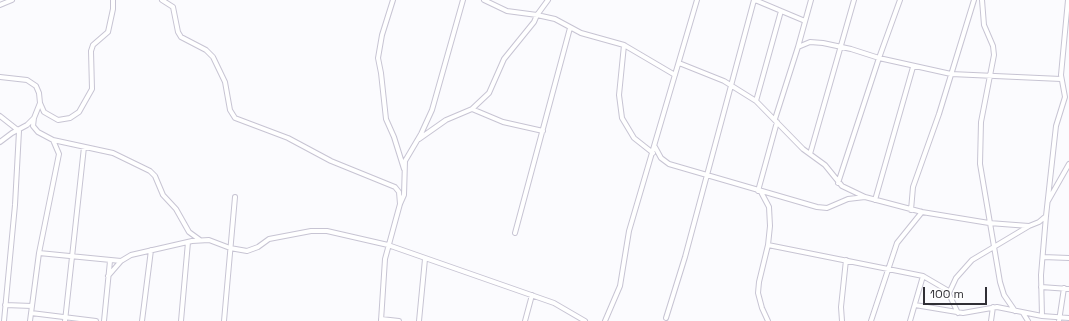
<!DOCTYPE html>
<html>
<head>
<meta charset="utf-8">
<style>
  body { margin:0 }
  #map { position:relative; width:1069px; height:321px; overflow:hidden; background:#fbfbfe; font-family:"Space Grotesk",sans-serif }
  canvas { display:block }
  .scale { position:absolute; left:923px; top:287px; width:64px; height:18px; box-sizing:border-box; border:2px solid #302f35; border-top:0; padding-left:5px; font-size:12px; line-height:14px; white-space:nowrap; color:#302f35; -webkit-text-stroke:3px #fff; paint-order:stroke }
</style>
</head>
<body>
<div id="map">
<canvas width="1069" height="321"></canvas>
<div class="scale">100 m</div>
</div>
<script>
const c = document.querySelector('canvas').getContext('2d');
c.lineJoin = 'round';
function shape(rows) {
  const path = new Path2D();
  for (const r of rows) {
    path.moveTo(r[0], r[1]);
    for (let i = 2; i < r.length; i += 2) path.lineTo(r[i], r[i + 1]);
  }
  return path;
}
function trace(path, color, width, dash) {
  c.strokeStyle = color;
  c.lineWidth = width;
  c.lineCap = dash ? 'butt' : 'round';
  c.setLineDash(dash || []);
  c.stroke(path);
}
const minor = shape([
  [162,0,173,7,178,32,181,37,206,50,213,57,225,82,230,110,235,118,288,138,331,161,395,187,399,192,400,204],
  [393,0,382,35,378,58,381,73,386,119,394,137,404,169],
  [484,0,507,11,537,15,555,19,581,33,624,45,675,75],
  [755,0,805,21],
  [982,0,984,25,993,46,994,55,981,122,980,164,1000,282,1004,295,1015,311],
  [0,5,12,0],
  [624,45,619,95,622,118,634,138,653,153],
  [798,47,810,42,823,43,851,49,879,58,951,74,1061,79],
  [679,63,724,81,756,101,803,149,825,165,842,186,865,197,922,212,989,223,1029,226,1039,222,1046,216],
  [0,77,27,80,36,86,39,93,40,103,34,118,27,125,12,133,0,142],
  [756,101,781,11],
  [40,103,44,112,58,120,70,118,79,112,92,89,91,51,93,45,108,32,113,9,113,0],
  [472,109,503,122,543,131],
  [0,116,19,131,15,205,4,321],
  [34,118,33,126,38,132,53,140,113,153,150,171,155,176,163,195,176,209,189,232,200,240],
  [775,119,798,47,811,0],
  [419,139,446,120,472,109,489,93,504,59,534,22,537,15,548,0],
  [655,147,661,158,669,164,817,207,827,208,848,199,865,197],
  [810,154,854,0],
  [838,183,879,58,900,0],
  [758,191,777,122],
  [761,192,769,207,770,226,768,245,759,282,758,293,762,308,768,321],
  [875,200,913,67],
  [1048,201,1069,164],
  [911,210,913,187,939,114,974,0],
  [515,233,570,28],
  [768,245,923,276,947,290,958,313],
  [39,253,121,261],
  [1043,257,1069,258],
  [108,276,121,261,131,255,192,241,209,240,230,248,247,251,258,247,269,239,311,231,327,231,388,245,554,303,585,321],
  [1041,287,1069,289],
  [949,293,956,278,972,260,1029,226],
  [5,305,32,306],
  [915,305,963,313,997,307,1042,316,1069,318],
  [31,313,96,321],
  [1023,313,1028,321],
  [1042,316,1041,275,1046,216,1056,126,1065,97,1061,75,1068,0],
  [666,318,685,257,754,0],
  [381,319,399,321],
  [30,321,39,253,59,154,53,140],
  [65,321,84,147],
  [104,321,110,261],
  [142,321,151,250],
  [181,321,188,242],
  [224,321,235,197],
  [381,321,385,259,400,204,404,195,405,161,421,134,432,110,463,0],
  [419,321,425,259],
  [525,321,532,295],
  [605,321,620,286,629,231,697,0],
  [842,321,841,307,846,260],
  [871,321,897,243,922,212],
  [910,321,923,276],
  [991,321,993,307],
  [1059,321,1064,288]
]);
trace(minor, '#c7c4d3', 6);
trace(minor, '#fff', 4);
</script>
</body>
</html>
